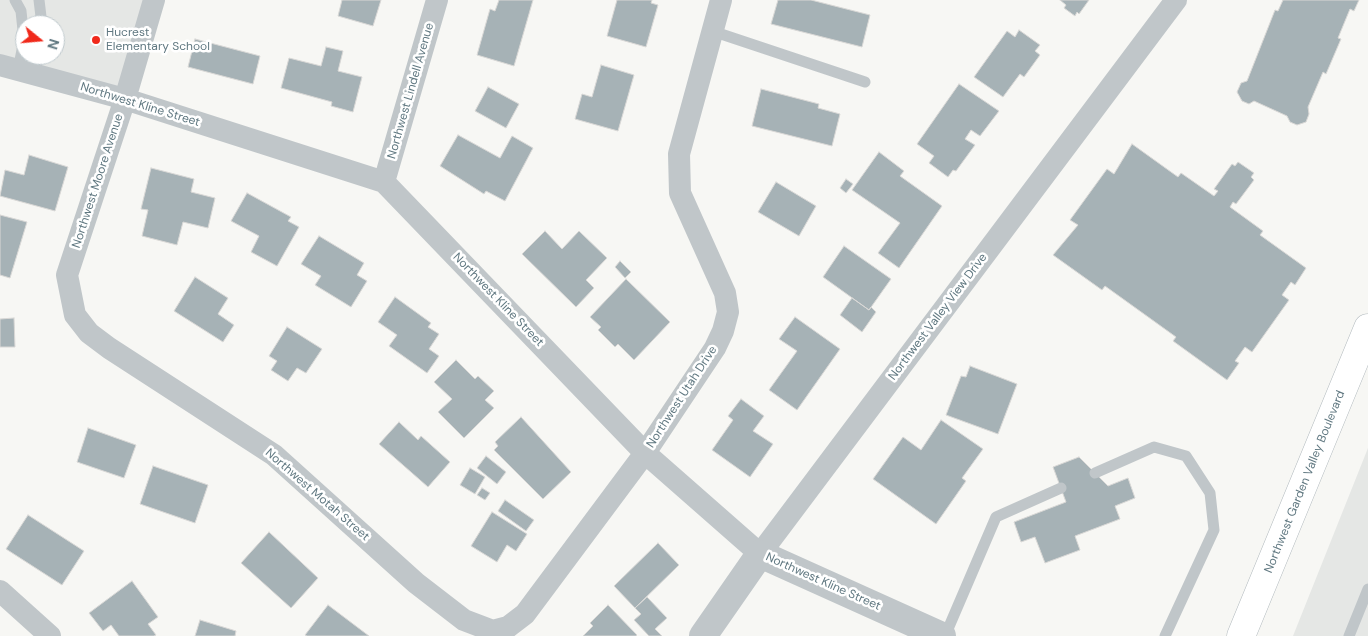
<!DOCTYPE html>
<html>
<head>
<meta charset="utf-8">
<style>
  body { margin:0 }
  #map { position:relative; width:1368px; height:636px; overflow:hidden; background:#f7f7f4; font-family:"DM Sans",sans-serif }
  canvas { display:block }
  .north { position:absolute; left:15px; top:15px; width:50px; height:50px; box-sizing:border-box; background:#fff; border:1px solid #bfc9cd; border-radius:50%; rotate:107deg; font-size:14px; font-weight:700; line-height:20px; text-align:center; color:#607881 }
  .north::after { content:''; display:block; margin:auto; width:18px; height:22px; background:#f0291b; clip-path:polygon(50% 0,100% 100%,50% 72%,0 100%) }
</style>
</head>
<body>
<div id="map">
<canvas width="1368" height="636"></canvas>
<div class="north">N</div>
</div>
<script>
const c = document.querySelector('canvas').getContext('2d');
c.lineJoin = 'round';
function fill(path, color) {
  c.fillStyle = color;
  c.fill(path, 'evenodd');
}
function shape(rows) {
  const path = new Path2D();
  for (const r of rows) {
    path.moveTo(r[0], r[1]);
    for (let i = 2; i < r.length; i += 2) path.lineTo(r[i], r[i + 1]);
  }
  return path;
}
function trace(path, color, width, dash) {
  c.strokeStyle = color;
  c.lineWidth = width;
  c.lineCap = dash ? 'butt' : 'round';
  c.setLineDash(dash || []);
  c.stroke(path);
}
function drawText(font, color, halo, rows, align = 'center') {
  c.font = font + ' "DM Sans",sans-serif';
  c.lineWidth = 5;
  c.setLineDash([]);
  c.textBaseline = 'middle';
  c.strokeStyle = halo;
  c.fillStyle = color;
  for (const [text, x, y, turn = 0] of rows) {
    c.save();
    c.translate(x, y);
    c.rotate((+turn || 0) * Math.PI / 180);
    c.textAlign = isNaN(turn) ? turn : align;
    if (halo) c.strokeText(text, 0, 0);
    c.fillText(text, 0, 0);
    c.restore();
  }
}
const built = shape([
  [0,0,149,0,122,93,0,59],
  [25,25,55,25,55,55,25,55],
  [1368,448,1368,636,1293,636]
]);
const building = shape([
  [342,0,381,0,373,26,338,16,342,0],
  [499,0,533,0,514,66,477,55,490,9,495,11,499,0],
  [617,0,652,0,651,3,658,5,646,47,607,36,617,0],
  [778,0,811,0,870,15,862,47,771,24,778,0],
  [1060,0,1089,0,1079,14,1077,12,1075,16,1064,8,1066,5,1060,0],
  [1283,0,1359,0,1354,11,1350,9,1338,38,1341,39,1326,74,1323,72,1308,107,1309,114,1306,122,1297,125,1290,122,1287,116,1254,101,1249,104,1242,101,1237,92,1241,83,1247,81,1275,10,1278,11,1283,0],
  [1019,30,1040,45,1035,51,1040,55,1024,77,1020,74,1003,97,974,77,1007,31,1015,37,1019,30],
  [195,39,260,56,253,84,188,67,195,39],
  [326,47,343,51,338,71,362,77,353,112,331,106,332,102,281,88,289,58,321,66,326,47],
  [601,65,634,75,618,131,575,119,582,94,592,97,601,65],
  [959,84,999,111,980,136,971,130,965,139,975,145,956,171,953,170,948,177,929,163,934,156,917,144,959,84],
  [488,87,519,104,506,128,475,111,488,87],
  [761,89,819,104,818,108,840,114,832,146,752,126,761,89],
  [458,135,500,158,512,136,533,148,505,201,486,191,484,194,440,166,458,135],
  [1132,144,1178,177,1181,173,1214,196,1218,191,1214,189,1232,164,1235,166,1238,162,1254,173,1251,177,1254,180,1236,204,1233,202,1230,207,1263,231,1260,235,1306,268,1295,285,1291,282,1282,295,1289,300,1252,352,1245,347,1235,361,1239,363,1227,380,1173,341,1176,337,1105,286,1102,290,1053,255,1078,225,1070,220,1107,169,1114,174,1132,144],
  [879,152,904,171,900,176,942,206,899,268,878,253,900,223,852,190,879,152],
  [29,155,68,167,55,211,0,196,5,170,24,175,29,155],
  [151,168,194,179,191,192,215,198,208,228,183,222,177,245,142,236,148,210,141,209,151,168],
  [846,179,853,184,846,193,840,188,846,179],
  [776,182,816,206,799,236,758,212,776,182],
  [247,193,291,217,288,221,299,227,277,266,251,252,259,236,231,221,247,193],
  [0,215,27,222,10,278,0,275,0,215],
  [545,231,562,249,579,231,607,258,586,280,594,288,576,307,522,254,545,231],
  [319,236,364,263,357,275,367,281,351,307,315,285,321,276,301,264,319,236],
  [844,246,891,279,869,310,823,277,844,246],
  [620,261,631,272,625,278,615,267,620,261],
  [195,277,228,298,218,314,234,325,223,342,174,311,195,277],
  [626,279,670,322,634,360,618,344,615,347,598,330,601,327,590,317,626,279],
  [395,297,431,323,428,327,439,334,429,349,439,356,427,373,389,346,397,335,378,322,395,297],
  [852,298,869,310,871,307,876,312,862,332,840,315,852,298],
  [795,317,840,349,797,410,769,390,797,351,779,339,795,317],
  [14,318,15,347,0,347,0,319,14,318],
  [287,327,322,349,306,373,297,368,288,381,271,370,277,361,269,356,287,327],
  [456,360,475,379,478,376,494,391,485,400,494,408,464,438,438,412,452,399,434,382,456,360],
  [970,366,1017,384,998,434,946,415,961,376,966,377,970,366],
  [741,399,764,416,753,431,773,444,750,477,712,450,733,420,728,416,741,399],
  [521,417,571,472,543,499,494,450,498,446,495,442,521,417],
  [941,420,983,449,962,478,966,481,936,524,873,479,903,437,921,450,941,420],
  [399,422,418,440,421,436,450,462,428,487,379,444,399,422],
  [88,428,136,445,124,478,77,462,88,428],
  [486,456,506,472,497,484,477,468,486,456],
  [1079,457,1108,486,1128,478,1135,498,1115,506,1120,519,1075,536,1080,550,1045,563,1035,537,1021,542,1014,522,1066,502,1053,467,1079,457],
  [153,466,208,485,195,523,140,504,153,466],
  [470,468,485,477,475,494,460,485,470,468],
  [482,488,490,493,485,500,477,495,482,488],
  [505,500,534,520,526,531,498,511,505,500],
  [492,512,527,534,516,551,507,545,497,562,471,546,492,512],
  [28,515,84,551,62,585,6,549,28,515],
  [269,532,318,578,291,608,241,563,269,532],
  [658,543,679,565,635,608,614,586,658,543],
  [132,581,158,617,148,624,156,635,154,636,119,636,111,625,103,631,89,613,132,581],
  [647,597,667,618,655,629,662,636,649,636,634,620,641,614,635,608,647,597],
  [328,605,369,636,307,636,305,635,328,605],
  [608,605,637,635,636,636,583,636,593,626,590,623,608,605],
  [200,620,236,631,235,636,195,636,200,620]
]);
const service = shape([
  [15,0,21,11,24,40,18,70],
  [39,0,42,25],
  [712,31,865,82],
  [34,74,39,55],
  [1095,473,1154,447,1186,456,1210,493,1214,530,1165,636],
  [945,636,996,517,1061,488],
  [1349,636,1368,589]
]);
const minor = shape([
  [154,0,125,99,67,275,75,315,89,333,109,348,274,455,416,583,464,620,493,631,508,627,525,614,645,453,715,348,723,331,728,312,725,293,680,193,679,154,721,0],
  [0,65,125,99,384,182,645,453,760,554,1176,0],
  [384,182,437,0],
  [0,591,50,636]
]);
const tertiary = shape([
  [703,636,760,554,942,636]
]);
const secondary = shape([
  [1241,636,1368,328]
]);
const markers = [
  [96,40,5,"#f0291b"]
];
const poiNames = [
  ["Hucrest",106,33],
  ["Elementary School",106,47]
];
const streetNames = [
  ["Northwest Lindell Avenue",411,91,-74],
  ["Northwest Kline Street",140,105,17],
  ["Northwest Moore Avenue",98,181,-72],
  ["Northwest Kline Street",498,300,46],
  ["Northwest Valley View Drive",938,317,-53],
  ["Northwest Utah Drive",682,397,-57],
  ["Northwest Garden Valley Boulevard",1305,482,-68],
  ["Northwest Motah Street",317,495,41],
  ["Northwest Kline Street",823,582,24]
];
fill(built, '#e5e7e5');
fill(building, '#a6b2b6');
trace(building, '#d9d8d6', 1);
trace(secondary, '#b2babe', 29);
trace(service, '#c0c6c9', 11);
trace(minor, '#c0c6c9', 22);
trace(tertiary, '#c0c6c9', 28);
trace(secondary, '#fff', 28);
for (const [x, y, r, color] of markers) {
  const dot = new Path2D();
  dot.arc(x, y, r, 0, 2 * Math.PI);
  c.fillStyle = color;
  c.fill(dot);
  trace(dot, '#fff', 2);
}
drawText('12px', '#607881', '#fff', poiNames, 'left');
drawText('12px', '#607881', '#fff', streetNames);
</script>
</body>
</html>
